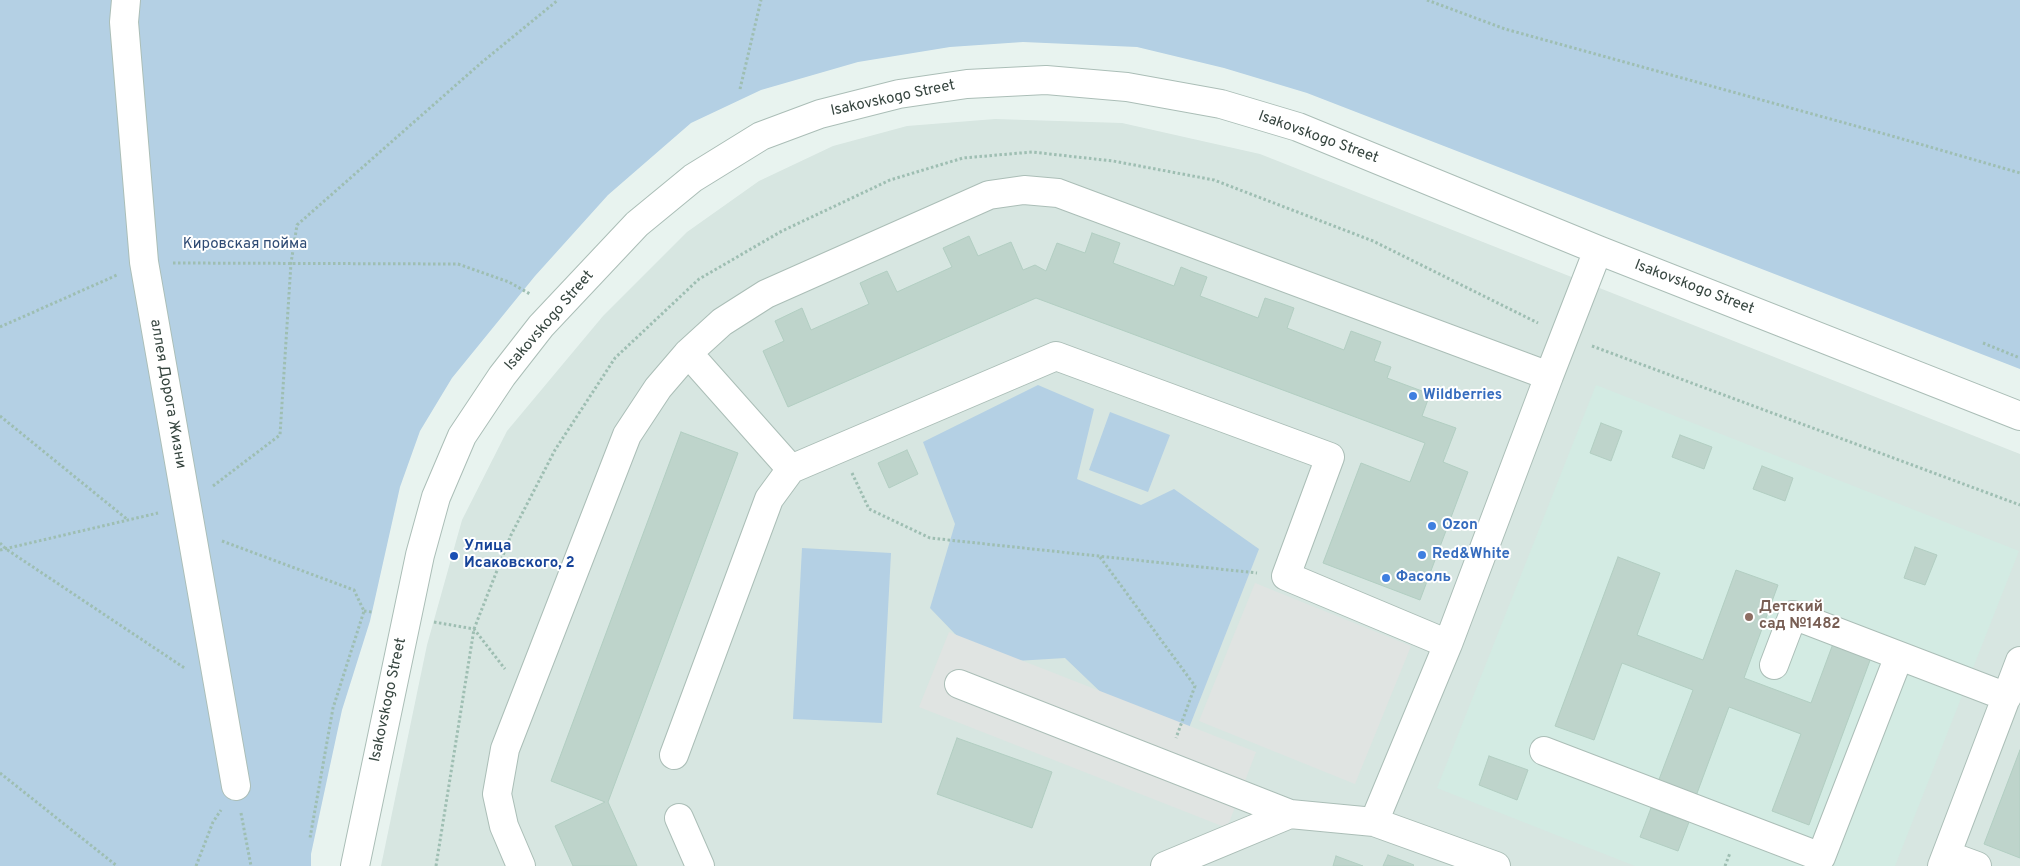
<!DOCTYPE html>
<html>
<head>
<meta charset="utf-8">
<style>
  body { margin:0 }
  canvas { display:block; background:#e8f3ef }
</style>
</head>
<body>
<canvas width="2020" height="866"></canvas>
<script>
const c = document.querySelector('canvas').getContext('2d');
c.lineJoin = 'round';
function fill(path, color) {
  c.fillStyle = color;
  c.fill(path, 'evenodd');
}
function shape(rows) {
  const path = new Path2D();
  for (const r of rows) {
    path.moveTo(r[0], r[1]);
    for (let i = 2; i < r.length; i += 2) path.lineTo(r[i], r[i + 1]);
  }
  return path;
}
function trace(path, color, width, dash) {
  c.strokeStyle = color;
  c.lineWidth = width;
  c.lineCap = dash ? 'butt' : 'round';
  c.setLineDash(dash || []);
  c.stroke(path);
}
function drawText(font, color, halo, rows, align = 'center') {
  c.font = font + ' Overpass,sans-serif';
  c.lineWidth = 4;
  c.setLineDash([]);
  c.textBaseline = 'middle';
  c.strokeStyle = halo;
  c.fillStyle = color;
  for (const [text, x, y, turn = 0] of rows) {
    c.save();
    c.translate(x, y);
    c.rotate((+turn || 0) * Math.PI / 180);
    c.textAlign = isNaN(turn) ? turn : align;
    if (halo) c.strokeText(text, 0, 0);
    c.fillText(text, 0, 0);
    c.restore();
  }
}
const residential = shape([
  [995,119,1122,123,1260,154,2020,454,2020,866,381,866,427,645,462,520,507,431,603,316,687,232,759,181,833,146,907,126]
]);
const education = shape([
  [1596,385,2019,551,1895,866,1635,866,1437,788]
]);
const green = shape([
  [0,0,2020,0,2020,369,1307,93,1224,68,1137,47,1023,42,950,47,858,62,761,90,691,123,608,195,535,276,452,378,420,431,400,487,370,621,342,710,311,854,311,866,0,866],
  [1038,385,1094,409,1077,479,1141,505,1174,489,1259,549,1185,738,1111,702,1065,658,983,663,930,608,955,524,923,442],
  [1110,412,1170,435,1148,492,1089,470],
  [802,548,891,553,882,723,793,719]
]);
const parking = shape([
  [1255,583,1411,646,1355,784,1199,721],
  [949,632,1256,752,1227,828,919,707]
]);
const building = shape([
  [1092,233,1120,243,1113,263,1174,286,1181,267,1193,272,1207,277,1200,296,1258,318,1265,298,1280,303,1294,308,1287,328,1344,350,1351,331,1381,342,1374,361,1391,367,1387,378,1430,394,1422,416,1456,428,1443,462,1468,472,1420,600,1323,563,1361,463,1410,482,1425,443,1036,298,788,407,763,351,784,341,775,321,802,308,811,330,869,304,860,283,873,277,887,271,897,292,952,267,943,248,969,236,978,256,1011,242,1023,270,1035,265,1046,271,1057,243,1085,253,1092,233],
  [1601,423,1622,431,1611,461,1590,453,1601,423],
  [681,432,738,453,608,802,637,866,573,866,555,826,605,802,551,781,681,432],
  [1680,435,1712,447,1704,469,1672,457,1680,435],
  [907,450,918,474,889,488,878,463,907,450],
  [1762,466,1793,478,1785,501,1753,489,1762,466],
  [1915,547,1937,555,1925,585,1904,578,1915,547],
  [1618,557,1660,573,1637,635,1703,660,1736,570,1778,585,1744,678,1811,703,1834,641,1872,655,1809,825,1772,811,1801,734,1729,707,1696,796,1658,782,1693,690,1622,663,1594,740,1555,726,1618,557],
  [957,738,1052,772,1032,828,937,794,957,738],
  [2020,750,2020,858,1984,844,2020,750],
  [1489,756,1528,770,1517,800,1479,785,1489,756],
  [1651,808,1689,822,1678,851,1640,837,1651,808],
  [1388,855,1414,865,1413,866,1383,866,1388,855],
  [1336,856,1363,866,1333,866,1336,856]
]);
const path = shape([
  [1427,0,1505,29,1892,136,2020,173],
  [740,89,761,0],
  [173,263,458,264,509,282,530,294],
  [0,327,117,275],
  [1983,343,2020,358],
  [1592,346,2020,505],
  [0,416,128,520],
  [852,473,869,509,930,538,1257,573],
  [213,486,280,435,291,263,297,225,481,63,558,0],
  [222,541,354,590,364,611,333,708,310,838],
  [0,543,6,549,186,669],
  [0,550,158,513],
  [1100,557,1195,686,1176,738],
  [364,611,372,612],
  [434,622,474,629,505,669],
  [0,773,117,866],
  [241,813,251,866],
  [196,866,213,822,221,810],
  [436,866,474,629,511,535,555,450,615,358,699,279,782,231,890,180,963,158,1032,152,1113,161,1214,180,1373,241,1538,323],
  [1725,866,1730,853]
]);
const minor = shape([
  [126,0,124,22,144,262,236,786],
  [688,353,791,469,1056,356,1330,457,1286,576,1448,644],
  [1549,376,1598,250],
  [1774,665,1793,615,2007,697],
  [959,684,1290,814],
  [1544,751,1821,857,1899,656],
  [674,755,769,499,791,469],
  [679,818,700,866],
  [1947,855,1977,866],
  [355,866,420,555,436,497,462,436,502,376,541,326,637,224,693,178,761,136,820,114,899,94,967,84,1046,80,1127,87,1221,104,1298,127,1598,250,2020,416],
  [521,866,504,826,497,794,505,749,627,435,658,388,688,353,722,322,766,294,989,195,1024,190,1058,193,1549,376,1448,644,1374,822],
  [1165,866,1290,814,1374,822,1496,866],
  [1942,866,2020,661]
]);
const markers = [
  [1413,396,5,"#3f7fe0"],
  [1432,526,5,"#3f7fe0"],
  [1422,555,5,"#3f7fe0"],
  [454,556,5,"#1a4fb4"],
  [1386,578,5,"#3f7fe0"],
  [1749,617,5,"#8d6e63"]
];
const streetNames = [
  ["Isakovskogo Street",893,99,-12],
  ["Isakovskogo Street",1318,138,20],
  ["Isakovskogo Street",1694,288,21],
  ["Isakovskogo Street",550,321,-49],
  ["аллея Дорога Жизни",167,394,80],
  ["Isakovskogo Street",389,700,-78]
];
const parkNames = [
  ["Кировская пойма",245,245]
];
const shopNames = [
  ["Wildberries",1423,396],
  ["Ozon",1442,526],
  ["Red&White",1432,555],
  ["Фасоль",1396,578]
];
const transitNames = [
  ["Улица",464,547],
  ["Исаковского, 2",464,564]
];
const educationNames = [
  ["Детский",1759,608],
  ["сад №1482",1759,625]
];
fill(residential, '#d7e6e1');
fill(education, '#d3ebe3');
fill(green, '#b4d0e4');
fill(parking, '#e0e4e2');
fill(building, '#bed4cb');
trace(building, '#b2cec2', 1);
trace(minor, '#abbeb7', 30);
trace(path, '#9ebeb2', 3, [2.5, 2.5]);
trace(minor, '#fff', 28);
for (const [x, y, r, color] of markers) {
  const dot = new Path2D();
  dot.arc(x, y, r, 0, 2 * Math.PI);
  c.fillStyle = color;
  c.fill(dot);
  trace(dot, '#fff', 2);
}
drawText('15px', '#374640', '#fff', streetNames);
drawText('15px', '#2f4b74', '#fff', parkNames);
drawText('bold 15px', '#366cbe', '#fff', shopNames, 'left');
drawText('bold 15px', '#164399', '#fff', transitNames, 'left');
drawText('bold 15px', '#785e54', '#fff', educationNames, 'left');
</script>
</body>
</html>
